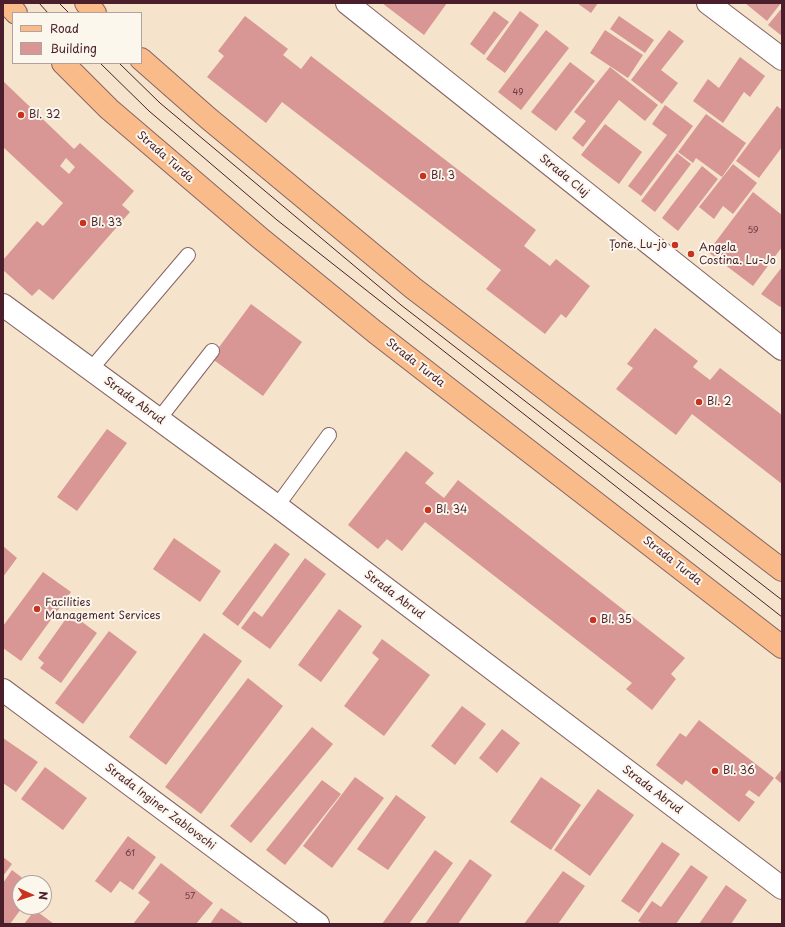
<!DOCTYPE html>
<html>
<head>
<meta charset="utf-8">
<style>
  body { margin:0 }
  #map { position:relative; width:785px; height:927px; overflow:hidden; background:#f5e4cb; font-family:"Playpen Sans",sans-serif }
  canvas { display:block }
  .frame { position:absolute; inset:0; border:4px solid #4a1f2b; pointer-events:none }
  .legend { position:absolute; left:12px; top:12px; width:130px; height:52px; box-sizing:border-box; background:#fbf7ec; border:1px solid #b4a19f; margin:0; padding:5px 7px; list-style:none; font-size:12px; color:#4a1f2b }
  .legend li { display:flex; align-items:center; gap:8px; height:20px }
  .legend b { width:20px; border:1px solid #b4a19f }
  .north { position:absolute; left:12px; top:875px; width:40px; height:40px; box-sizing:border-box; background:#fbf7ec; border:1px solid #b4a19f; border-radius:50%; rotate:93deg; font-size:11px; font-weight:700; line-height:16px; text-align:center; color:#4a1f2b }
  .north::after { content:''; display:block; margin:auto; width:14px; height:18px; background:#c8321e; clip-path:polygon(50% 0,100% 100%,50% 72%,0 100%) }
</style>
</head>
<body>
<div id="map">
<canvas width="785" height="927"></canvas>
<div class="frame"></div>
<ul class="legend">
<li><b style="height:5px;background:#fabb8b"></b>Road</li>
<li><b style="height:11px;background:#d89695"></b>Building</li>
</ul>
<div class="north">N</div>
</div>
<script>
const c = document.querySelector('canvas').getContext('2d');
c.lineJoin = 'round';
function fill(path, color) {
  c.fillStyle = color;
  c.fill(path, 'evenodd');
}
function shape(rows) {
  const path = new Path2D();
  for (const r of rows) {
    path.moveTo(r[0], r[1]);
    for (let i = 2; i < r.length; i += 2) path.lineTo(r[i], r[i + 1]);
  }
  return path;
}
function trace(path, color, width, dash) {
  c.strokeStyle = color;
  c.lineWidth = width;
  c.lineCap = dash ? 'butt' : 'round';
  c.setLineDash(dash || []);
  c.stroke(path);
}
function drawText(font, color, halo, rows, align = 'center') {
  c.font = font + ' "Playpen Sans",sans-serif';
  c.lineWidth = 4;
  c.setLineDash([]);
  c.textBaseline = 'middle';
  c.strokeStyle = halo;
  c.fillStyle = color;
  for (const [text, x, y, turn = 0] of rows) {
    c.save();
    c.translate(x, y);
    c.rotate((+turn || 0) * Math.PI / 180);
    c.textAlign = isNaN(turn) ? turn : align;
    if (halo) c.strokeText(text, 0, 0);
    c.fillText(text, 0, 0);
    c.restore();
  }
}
const building = shape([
  [382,3,447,3,424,35],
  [577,3,598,3,591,13],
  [745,3,781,3,767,21],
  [782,8,782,36,768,25],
  [494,11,509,22,484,55,470,44],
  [520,11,539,25,505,73,486,59],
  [245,16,288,49,283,55,301,69,311,56,536,230,524,246,550,266,556,259,590,286,566,318,561,314,545,334,486,289,501,270,282,102,266,123,207,77,224,56,218,51],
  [619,16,654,40,645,53,610,29],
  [546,30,569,48,521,110,498,92],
  [605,30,643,55,628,78,590,53],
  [669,30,684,41,661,70,678,83,662,104,631,80],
  [740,57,765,76,750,97,744,92,723,123,693,101,708,79,719,88],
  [570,62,595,81,556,131,531,112],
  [610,67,658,105,645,121,619,100,583,147,572,138,586,121,574,112],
  [3,81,74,149,80,143,134,191,122,205,130,212,53,300,39,289,32,296,3,270,3,260,37,221,43,226,63,203,3,147],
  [66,158,75,167,69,174,60,166],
  [665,105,693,126,641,196,628,186,667,135,652,124],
  [777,106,782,110,782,147,759,178,736,161],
  [706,114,746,143,722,177,696,158,693,163,678,152],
  [605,124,642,152,619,184,581,155],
  [677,153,691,164,655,212,641,201],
  [733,164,757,183,733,214,723,206,714,219,699,207],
  [702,166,718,179,678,231,662,218],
  [753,192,782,215,782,247,753,286,708,252],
  [782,267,782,305,780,307,761,294],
  [251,304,302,342,263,396,211,358],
  [655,328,698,361,693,367,710,380,720,368,782,415,782,484,692,414,676,435,616,389,633,368,627,364],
  [107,429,127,443,77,511,57,497],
  [406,451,434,473,425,483,444,498,458,480,685,658,671,674,676,679,652,710,626,689,632,683,425,522,402,551,387,539,378,549,348,525],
  [174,538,221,571,200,602,153,569],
  [275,543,290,554,238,626,222,614],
  [3,546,17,558,3,577],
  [305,558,326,574,270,649,241,628,254,611,262,617],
  [43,572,71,592,21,661,3,648,3,626],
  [339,609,362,626,321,682,298,665],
  [70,613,97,633,61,683,40,668,44,663,38,658],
  [109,631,137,652,83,724,55,703],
  [204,633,242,661,166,765,129,737],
  [382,639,430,675,384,736,344,706,379,659,372,653],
  [248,678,283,706,201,814,165,787],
  [462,706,486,724,455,765,431,746],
  [699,720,774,778,759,797,749,790,745,795,755,802,739,822,686,780,682,785,656,765,680,733,686,737],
  [312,727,333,744,251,843,230,826],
  [502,729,520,743,497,773,479,758],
  [3,738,38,762,16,792,3,783],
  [45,767,87,798,63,830,21,799],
  [782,769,782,784,775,778],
  [355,777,384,798,332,868,303,846],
  [541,777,581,805,551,850,510,822],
  [322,780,341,794,285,865,266,850],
  [598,789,634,815,590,876,554,850],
  [396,795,426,817,388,870,357,849],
  [128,836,156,857,133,890,120,881,111,893,95,881],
  [662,842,680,854,639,913,621,901],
  [435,850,453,863,409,924,382,924],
  [3,857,12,864,3,876],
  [470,859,492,875,458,924,425,924],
  [161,863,213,903,196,924,133,924,150,902,138,893],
  [691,865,708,877,676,924,643,924,638,921,652,901,661,907],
  [12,870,29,883,20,883,20,894,14,903,21,909,10,924,3,924,3,883],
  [563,871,585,886,558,924,524,924],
  [726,885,747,900,731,924,699,924],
  [221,908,244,924,210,924],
  [35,910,54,924,24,924]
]);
const service = shape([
  [91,369,188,255],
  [159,419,212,351],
  [277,506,329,435]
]);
const minor = shape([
  [347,3,782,349],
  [708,3,782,59],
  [3,305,277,506,782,888],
  [3,690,318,924]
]);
const primary = shape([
  [7,3,16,13],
  [86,3,95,13],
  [141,59,208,118,413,288,782,570],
  [63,63,109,109,260,238,375,332,782,647]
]);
const tram = shape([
  [39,3,48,13],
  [59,3,69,13],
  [100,63,149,111,277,220,782,617],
  [119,63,160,103,401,305,782,600]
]);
const markers = [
  [21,115,4,"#c8321e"],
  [423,176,4,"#c8321e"],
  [83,223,4,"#c8321e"],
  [675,245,4,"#c8321e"],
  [691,254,4,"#c8321e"],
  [699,402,4,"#c8321e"],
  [428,510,4,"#c8321e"],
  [37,609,4,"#c8321e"],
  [593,620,4,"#c8321e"],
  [715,771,4,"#c8321e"]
];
const numberNames = [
  ["49",518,93],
  ["59",753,231],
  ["61",130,854],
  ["57",190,897]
];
const poiNames = [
  ["Bl. 32",29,115],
  ["Bl. 3",431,176],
  ["Bl. 33",91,223],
  ["Țone. Lu-jo",667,245,"right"],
  ["Angela",699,248],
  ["Costina. Lu-Jo",699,261],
  ["Bl. 2",707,402],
  ["Bl. 34",436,510],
  ["Facilities",45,603],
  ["Management Services",45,616],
  ["Bl. 35",601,620],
  ["Bl. 36",723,771]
];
const streetNames = [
  ["Strada Turda",165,157,41],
  ["Strada Cluj",564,176,39],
  ["Strada Turda",415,363,38],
  ["Strada Abrud",134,401,36],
  ["Strada Turda",672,561,38],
  ["Strada Abrud",394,595,37],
  ["Strada Abrud",652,790,37],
  ["Strada Inginer Zablovschi",160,807,37]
];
fill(building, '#d89695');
trace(service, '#866463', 16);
trace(minor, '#866463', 24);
trace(primary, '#866463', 24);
trace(service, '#fff', 14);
trace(minor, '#fff', 22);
trace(primary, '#fabb8b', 22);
trace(tram, '#4a1f2b', 1);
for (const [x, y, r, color] of markers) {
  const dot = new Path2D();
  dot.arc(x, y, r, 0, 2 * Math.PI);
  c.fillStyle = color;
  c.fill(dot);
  trace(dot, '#fbf7ec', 1.5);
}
drawText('9px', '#6e3d46', null, numberNames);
drawText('11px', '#4a1f2b', '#fbf7ec', poiNames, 'left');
drawText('11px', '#4a1f2b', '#fbf7ec', streetNames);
</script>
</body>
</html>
